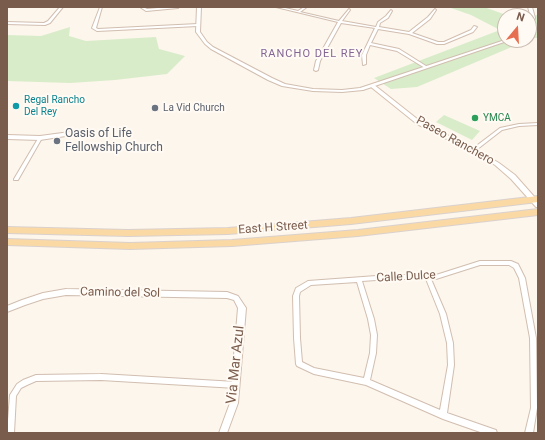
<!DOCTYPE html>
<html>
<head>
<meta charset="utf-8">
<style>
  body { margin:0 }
  #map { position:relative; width:545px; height:440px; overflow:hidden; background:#fdf6ec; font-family:Roboto,sans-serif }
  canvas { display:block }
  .frame { position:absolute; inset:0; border:8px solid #7a5c4d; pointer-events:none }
  .north { position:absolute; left:497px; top:8px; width:40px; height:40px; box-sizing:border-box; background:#fffaf3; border:1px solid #cabbb1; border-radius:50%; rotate:18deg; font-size:11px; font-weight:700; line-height:16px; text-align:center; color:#7a5c4d }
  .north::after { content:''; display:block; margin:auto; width:14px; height:18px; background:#e76f51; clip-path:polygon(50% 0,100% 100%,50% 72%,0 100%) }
</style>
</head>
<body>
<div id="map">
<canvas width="545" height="440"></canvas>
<div class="frame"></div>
<div class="north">N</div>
</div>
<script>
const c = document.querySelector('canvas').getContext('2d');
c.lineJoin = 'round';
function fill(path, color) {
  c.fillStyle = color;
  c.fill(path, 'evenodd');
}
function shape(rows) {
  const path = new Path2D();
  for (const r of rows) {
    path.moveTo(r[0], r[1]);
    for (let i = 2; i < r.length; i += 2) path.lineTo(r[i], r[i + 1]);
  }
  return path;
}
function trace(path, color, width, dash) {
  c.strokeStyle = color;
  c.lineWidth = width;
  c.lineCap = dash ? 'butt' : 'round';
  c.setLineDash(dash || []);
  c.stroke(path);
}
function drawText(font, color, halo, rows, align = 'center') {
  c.font = font + ' Roboto,sans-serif';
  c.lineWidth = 4;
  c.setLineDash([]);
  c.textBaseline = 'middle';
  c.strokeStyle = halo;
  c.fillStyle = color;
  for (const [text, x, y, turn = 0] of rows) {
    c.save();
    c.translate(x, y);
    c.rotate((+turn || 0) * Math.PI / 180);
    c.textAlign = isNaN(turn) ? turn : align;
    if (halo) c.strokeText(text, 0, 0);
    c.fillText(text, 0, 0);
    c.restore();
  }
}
const green = shape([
  [439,7,484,7,509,16,505,16,505,40,529,40,529,16,538,15,538,38,533,38,417,87,391,89,374,78,500,30,471,15,451,8],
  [70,27,69,36,86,41,156,37,159,49,185,56,167,74,115,80,70,83,7,81,7,35,41,36],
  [444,115,480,131,472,140,436,122]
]);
const minor = shape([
  [60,7,63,7,50,23,45,25,7,24,7,22,44,23,48,21,60,7],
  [100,7,102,7,96,28,98,29,198,24,199,25,198,26,97,31,92,28,100,7],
  [140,7,143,7,147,9,169,7,179,7,178,8,146,11,140,7],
  [276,7,281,7,298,11,304,7,307,7,300,12,339,21,349,9,350,10,342,21,376,27,378,22,386,16,391,10,392,11,388,18,380,23,379,27,409,32,428,17,435,9,436,10,430,19,412,33,438,42,444,42,471,30,474,26,477,27,473,32,444,44,437,44,409,34,378,29,371,43,399,49,426,66,427,67,425,68,397,51,370,45,366,55,366,64,363,65,362,55,375,28,341,23,320,61,318,70,316,71,314,70,316,61,338,22,276,7],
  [538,123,538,125,519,126,502,130,475,151,471,151,471,150,500,128,519,124,538,123],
  [39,137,40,137,42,138,18,180,14,180,14,179,39,137],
  [480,261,511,261,518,264,525,278,536,338,537,408,533,433,525,433,531,408,530,338,519,278,514,268,509,265,480,265,436,279,431,279,446,314,453,343,454,365,447,413,493,429,496,430,497,433,483,433,443,419,366,385,314,374,297,366,296,364,294,338,293,296,296,288,308,281,390,275,436,275,480,261],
  [390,279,426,279,440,314,447,343,448,365,440,410,370,380,376,353,377,335,374,319,362,281,390,279],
  [357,282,368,319,371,335,370,353,364,378,314,368,302,362,300,338,299,296,300,292,311,285,357,282],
  [101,374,236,382,238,383,239,385,238,387,236,388,101,380,36,381,27,385,21,388,16,396,14,433,7,433,10,395,17,384,23,380,36,375,101,374]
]);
const tertiary = shape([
  [197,7,201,7,200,32,207,42,213,47,272,78,285,84,313,89,342,90,360,88,505,40,510,40,363,90,342,92,313,91,282,86,268,80,211,49,205,44,196,32,197,7],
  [528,7,532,7,535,18,531,26,529,27,529,22,531,18,528,7],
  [70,132,72,134,72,135,40,140,7,139,7,135,40,136,70,132],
  [66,289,227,292,238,296,246,308,238,403,227,433,219,433,230,403,238,308,234,300,227,298,66,295,43,299,25,305,7,312,7,306,22,300,43,293,66,289]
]);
const secondary = shape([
  [373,84,421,122,475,149,499,163,515,175,538,201,538,207,536,207,511,179,495,165,471,151,417,124,371,87,370,86,373,84]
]);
const primary = shape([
  [538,196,538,202,351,224,228,234,128,236,7,233,7,227,128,230,228,228,351,218,538,196],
  [538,209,538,215,358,236,232,246,130,249,7,245,7,239,130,243,232,240,358,230,538,209]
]);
const markers = [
  [16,106,4,"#0f9aa8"],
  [155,108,4,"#6b7280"],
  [475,118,4,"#2e9e5b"],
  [57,141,4,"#6b7280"]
];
const farCulturenames = [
  ["Regal Rancho",24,100],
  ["Del Rey",24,112]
];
const farWorshipnames = [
  ["La Vid Church",163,108]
];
const farLeisurenames = [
  ["YMCA",483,118]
];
const farNeighbourhoodnames = [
  ["RANCHO DEL REY",312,54]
];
const worshipNames = [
  ["Oasis of Life",65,134],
  ["Fellowship Church",65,148]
];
const streetNames = [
  ["Paseo Ranchero",455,141,29],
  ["East H Street",273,228,-4],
  ["Calle Dulce",406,277,-3],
  ["Camino del Sol",120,293,1]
];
const nearStreetnames = [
  ["Via Mar Azul",236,365,-84]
];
fill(green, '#d8ecc9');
trace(minor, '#d1beb0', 2);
trace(tertiary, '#d1beb0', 2);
trace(secondary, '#d6c0b0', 2);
trace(primary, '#dad1cd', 2);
fill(minor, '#fff');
fill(tertiary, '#fff');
fill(secondary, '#fff');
fill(primary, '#fbd9a5');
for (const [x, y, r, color] of markers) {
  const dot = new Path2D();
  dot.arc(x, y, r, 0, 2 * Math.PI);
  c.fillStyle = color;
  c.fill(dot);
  trace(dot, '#fffaf3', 1.5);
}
drawText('10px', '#0d838f', '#fffaf3', farCulturenames, 'left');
drawText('10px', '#5b616d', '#fffaf3', farWorshipnames, 'left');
drawText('10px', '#27864d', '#fffaf3', farLeisurenames, 'left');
c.letterSpacing = '1px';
drawText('11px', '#846695', '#fffaf3', farNeighbourhoodnames);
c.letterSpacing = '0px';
drawText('12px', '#5b616d', '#fffaf3', worshipNames, 'left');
drawText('12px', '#7a5c4d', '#fffaf3', streetNames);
drawText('14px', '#7a5c4d', '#fffaf3', nearStreetnames);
</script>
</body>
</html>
